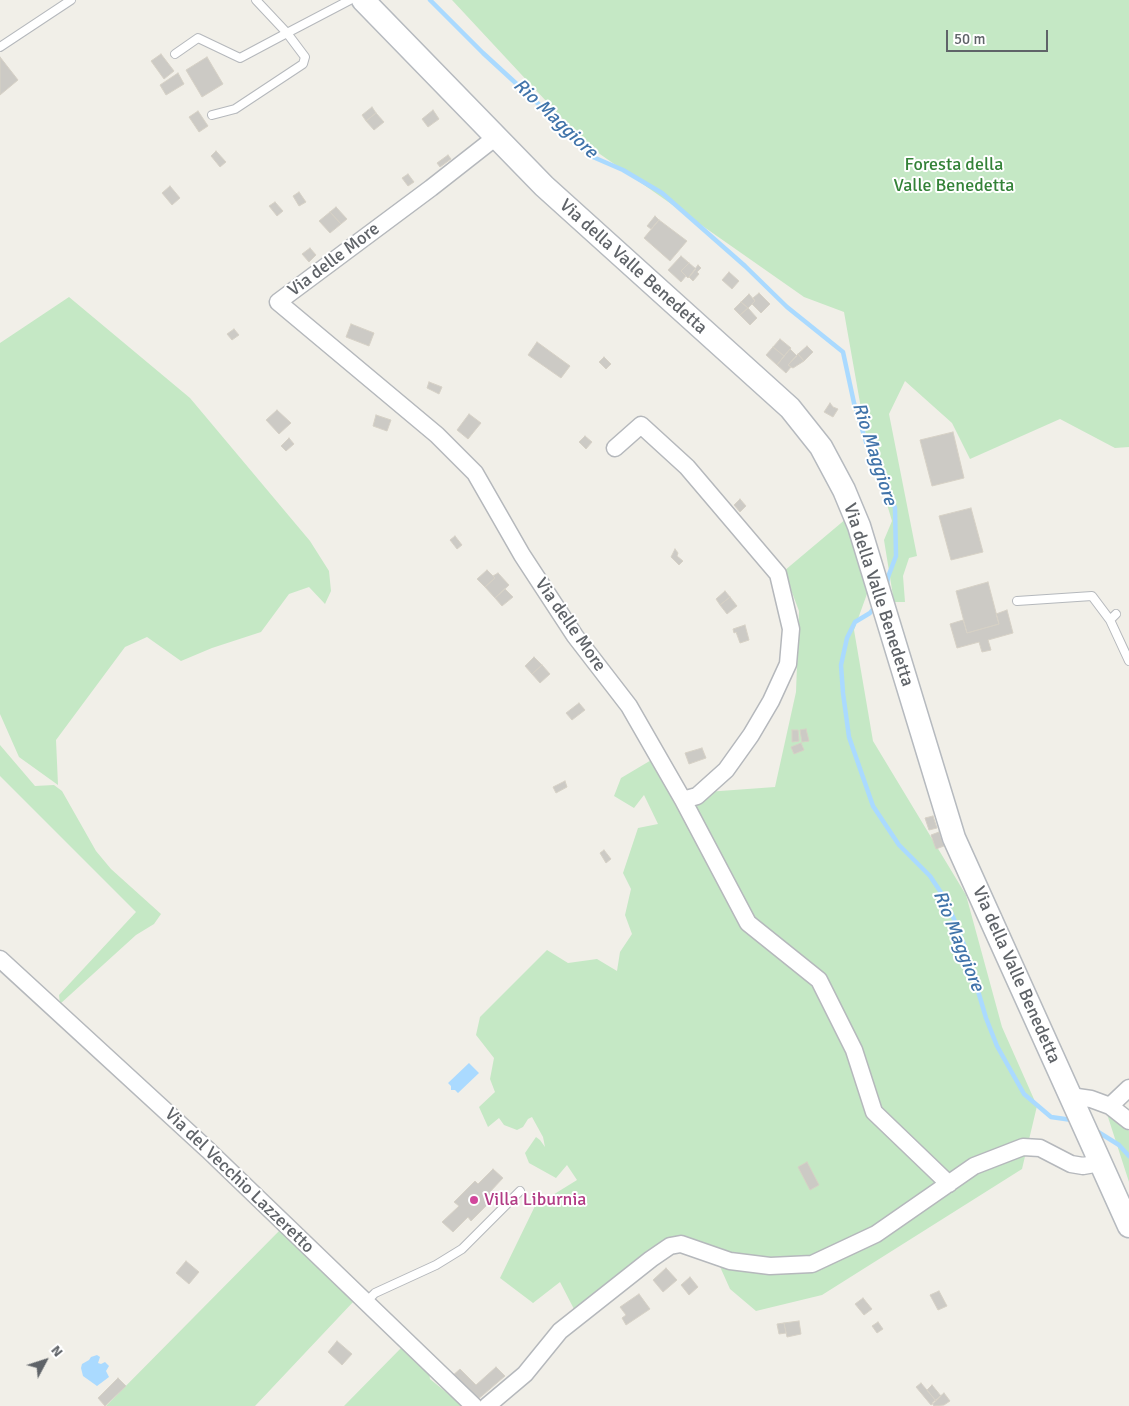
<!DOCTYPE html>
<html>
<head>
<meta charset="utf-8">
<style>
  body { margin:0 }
  #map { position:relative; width:1129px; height:1406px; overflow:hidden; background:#f1efe8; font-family:Signika,sans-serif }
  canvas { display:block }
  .north { position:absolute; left:20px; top:1336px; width:50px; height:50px; -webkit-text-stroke:4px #fff; paint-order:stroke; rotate:50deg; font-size:14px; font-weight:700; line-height:20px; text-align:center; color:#5f6368 }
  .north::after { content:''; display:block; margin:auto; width:18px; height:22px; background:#5f6368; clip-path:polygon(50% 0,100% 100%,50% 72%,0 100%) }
  .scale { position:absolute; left:946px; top:30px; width:102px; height:22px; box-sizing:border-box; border:2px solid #5f6368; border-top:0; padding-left:6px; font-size:15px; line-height:18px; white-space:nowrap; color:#5f6368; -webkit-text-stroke:4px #fff; paint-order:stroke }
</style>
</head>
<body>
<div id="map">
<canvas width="1129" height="1406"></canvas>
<div class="north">N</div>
<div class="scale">50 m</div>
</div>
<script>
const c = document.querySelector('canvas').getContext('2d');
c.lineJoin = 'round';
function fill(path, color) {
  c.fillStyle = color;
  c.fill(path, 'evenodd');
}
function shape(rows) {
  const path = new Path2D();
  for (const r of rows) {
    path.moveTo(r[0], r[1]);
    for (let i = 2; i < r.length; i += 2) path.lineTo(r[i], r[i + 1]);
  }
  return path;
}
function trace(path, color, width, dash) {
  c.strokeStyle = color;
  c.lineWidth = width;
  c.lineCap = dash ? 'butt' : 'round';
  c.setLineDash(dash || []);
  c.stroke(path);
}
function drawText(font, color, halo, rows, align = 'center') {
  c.font = font + ' Signika,sans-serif';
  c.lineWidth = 4;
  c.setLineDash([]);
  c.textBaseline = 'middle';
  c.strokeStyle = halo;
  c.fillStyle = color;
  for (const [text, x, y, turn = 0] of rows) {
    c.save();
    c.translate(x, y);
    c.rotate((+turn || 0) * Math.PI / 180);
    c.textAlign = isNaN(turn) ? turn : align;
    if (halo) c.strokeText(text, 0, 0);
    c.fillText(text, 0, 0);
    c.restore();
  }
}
const green = shape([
  [452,0,1129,0,1129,447,1115,448,1060,419,970,459,952,423,905,381,889,414,917,556,909,558,903,576,905,602,894,602,884,540,892,521,865,431,844,312,804,297,587,145],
  [69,297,190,398,310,541,329,571,331,591,325,604,309,587,289,594,261,632,212,648,181,661,147,637,125,647,56,740,58,785,19,757,0,714,0,343],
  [847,518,868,591,854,630,873,741,966,895,1002,1027,1037,1106,1022,1169,822,1295,756,1311,730,1289,717,1260,694,1240,575,1311,560,1282,533,1303,500,1278,535,1206,577,1180,567,1165,556,1178,529,1163,525,1153,536,1137,540,1140,545,1147,543,1137,532,1117,528,1119,523,1127,517,1130,504,1125,499,1118,488,1127,479,1107,495,1092,490,1079,494,1058,476,1035,480,1017,547,950,568,963,597,959,617,971,620,952,632,934,625,915,631,889,623,873,638,828,658,824,644,795,634,808,614,796,621,778,653,759,679,794,775,787,796,692,799,611,784,571],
  [0,745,35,786,54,785,62,791,96,851,111,869,161,914,154,924,136,935,60,1004,59,995,136,912,0,776],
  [1107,1114,1129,1131,1129,1182],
  [280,1230,354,1301,255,1406,106,1406],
  [403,1346,428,1368,430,1379,463,1406,344,1406]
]);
const water = shape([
  [469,1063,479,1073,458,1093,455,1090,451,1090,451,1086,448,1083],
  [97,1355,100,1357,98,1363,101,1364,105,1362,109,1366,106,1371,109,1377,97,1386,83,1376,81,1368,82,1364,89,1360,91,1357]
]);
const stream = shape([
  [430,0,483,53,557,121,593,157,623,170,662,193,745,266,787,307,843,352,854,403,867,445,883,475,895,508,896,556,888,577,887,585],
  [876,605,870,613,855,622,847,638,841,665,843,693,849,737,873,806,899,845,930,876,942,894,954,919,966,950,986,1018,997,1046,1024,1094,1051,1117,1072,1120],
  [1095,1130,1119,1145,1129,1156]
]);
const building = shape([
  [161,54,174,71,164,79,151,61,161,54],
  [0,57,18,80,0,95,0,57],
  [207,57,223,84,202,97,186,70,207,57],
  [178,73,184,84,166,95,160,85,178,73],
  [372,107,376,113,366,121,362,115,372,107],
  [433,110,439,119,428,127,422,119,433,110],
  [198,111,208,126,199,132,189,117,198,111],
  [376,113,384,122,374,130,366,121,376,113],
  [216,151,226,162,220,167,211,156,216,151],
  [448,155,451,159,440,167,437,163,448,155],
  [408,174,414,182,408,186,402,178,408,174],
  [170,186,180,198,172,205,162,193,170,186],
  [299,192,306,202,299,206,293,196,299,192],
  [275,202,283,211,277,216,269,206,275,202],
  [336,207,347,219,341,224,330,212,336,207],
  [330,212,341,224,330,233,319,221,330,212],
  [655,216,659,220,651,229,647,226,655,216],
  [659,220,687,241,670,261,644,238,659,220],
  [310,248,316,255,309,262,302,254,310,248],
  [681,256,689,263,681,271,686,276,681,282,668,270,681,256],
  [689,263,696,269,688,278,681,271,689,263],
  [698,265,701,268,697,272,699,274,693,281,689,277,698,265],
  [729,272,739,281,732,289,722,280,729,272],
  [759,293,770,304,761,313,752,304,755,301,753,298,759,293],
  [749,294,755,301,748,308,741,302,749,294],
  [741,302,748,308,740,315,734,309,741,302],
  [748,308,757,318,750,325,740,315,748,308],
  [351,324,374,333,369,346,346,337,351,324],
  [234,329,239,335,232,340,227,334,234,329],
  [780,339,791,348,784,356,773,347,780,339],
  [537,342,570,366,561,378,528,355,537,342],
  [807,346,813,352,804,361,798,354,807,346],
  [773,347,784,356,777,365,766,355,773,347],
  [790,349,797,356,788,365,791,367,786,373,777,365,790,349],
  [798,354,804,361,793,368,791,367,788,365,798,354],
  [604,357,611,364,606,369,599,362,604,357],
  [429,382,442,387,439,394,427,388,429,382],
  [830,403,833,407,838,409,833,417,824,412,830,403],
  [277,410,291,423,279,434,266,420,277,410],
  [469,414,481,423,468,439,457,430,469,414],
  [376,415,391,420,387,431,373,426,376,415],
  [953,432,964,478,932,486,920,440,953,432],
  [585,436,592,442,586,449,579,442,585,436],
  [289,438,294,444,286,451,281,446,289,438],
  [740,499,746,506,740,512,734,505,740,499],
  [971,508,983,552,951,560,939,516,971,508],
  [455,536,462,545,457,549,450,540,455,536],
  [675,549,678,553,677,556,683,561,679,565,671,557,675,549],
  [487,570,495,578,485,587,477,579,487,570],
  [498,573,509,585,495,598,485,587,495,578,493,576,498,573],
  [988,582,999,624,967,633,956,591,988,582],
  [505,589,513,597,502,606,495,598,505,589],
  [725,591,730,597,720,605,716,599,725,591],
  [730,597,737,606,727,614,720,605,730,597],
  [1007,610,1013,633,988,640,991,650,982,652,979,642,957,648,950,624,963,620,967,633,999,624,996,614,1007,610],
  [745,625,749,640,740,643,736,632,734,633,733,629,745,625],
  [534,657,542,665,532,674,525,666,534,657],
  [542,665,550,674,540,683,532,674,542,665],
  [579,703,585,710,572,720,566,713,579,703],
  [806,729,809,741,802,742,800,730,806,729],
  [792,730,798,730,799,741,792,742,792,730],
  [801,743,804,750,794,754,791,747,801,743],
  [702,748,706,758,689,764,685,753,702,748],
  [565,781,567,787,556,793,553,787,565,781],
  [933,816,937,828,929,830,925,818,933,816],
  [939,832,944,846,936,849,931,835,939,832],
  [604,850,611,859,606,863,600,853,604,850],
  [807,1162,819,1185,810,1190,798,1167,807,1162],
  [493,1169,503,1178,489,1193,494,1198,471,1221,468,1217,453,1232,442,1222,459,1206,454,1202,475,1181,478,1184,493,1169],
  [186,1261,199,1272,189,1284,176,1273,186,1261],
  [666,1268,677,1280,663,1292,653,1280,666,1268],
  [690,1277,698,1287,689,1295,681,1285,690,1277],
  [939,1291,947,1306,938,1310,930,1295,939,1291],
  [639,1294,650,1309,626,1325,622,1318,626,1315,620,1307,639,1294],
  [863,1298,872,1309,864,1315,855,1304,863,1298],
  [799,1321,801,1334,787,1337,784,1323,799,1321],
  [878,1322,883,1329,877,1333,872,1326,878,1322],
  [784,1323,786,1333,779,1334,777,1324,784,1323],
  [337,1341,352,1354,342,1365,328,1352,337,1341],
  [496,1367,505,1376,476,1401,451,1377,460,1369,476,1385,496,1367],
  [118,1378,126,1386,105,1406,98,1398,118,1378],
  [921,1383,936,1401,931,1405,916,1387,921,1383],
  [932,1385,941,1396,936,1401,927,1390,932,1385],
  [944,1393,950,1401,944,1405,934,1406,932,1403,944,1393]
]);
const lane = shape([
  [256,0,287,33,350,0],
  [0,47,71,0],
  [175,54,198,38,240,58,287,33,305,57,303,64,235,109,212,115],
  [1017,601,1092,596,1110,620],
  [1116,614,1110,620,1129,661],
  [366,1302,375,1293,436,1265,462,1249,520,1191]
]);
const street = shape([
  [496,137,431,188,278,302,437,435,475,473,522,555,575,636,629,706,683,800,697,796,726,770,751,735,771,701,788,664,791,629,778,574,687,467,641,425,615,448],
  [683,800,748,923,819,980,854,1050,874,1112,949,1184],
  [0,959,208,1150,474,1406],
  [1070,1096,1091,1099,1110,1106,1129,1121],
  [1110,1106,1129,1088],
  [487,1406,525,1374,560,1331,651,1259,670,1246,681,1244,730,1261,770,1266,812,1264,876,1234,974,1166,1023,1147,1040,1148,1071,1164,1083,1166,1100,1163]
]);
const secondary = shape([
  [363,0,544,186,790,408,821,447,844,490,859,526,954,838,1129,1226]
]);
const markers = [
  [474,1200,5,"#d1479c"]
];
const parkNames = [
  ["Foresta della",954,165],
  ["Valle Benedetta",954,186]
];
const streetNames = [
  ["Via delle More",334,260,-37],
  ["Via della Valle Benedetta",633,267,42],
  ["Via della Valle Benedetta",878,595,72],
  ["Via delle More",570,625,55],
  ["Via della Valle Benedetta",1016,975,66],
  ["Via del Vecchio Lazzeretto",239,1181,44]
];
const hotelNames = [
  ["Villa Liburnia",484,1200]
];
const waterNames = [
  ["Rio Maggiore",555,119,43],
  ["Rio Maggiore",874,454,72],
  ["Rio Maggiore",958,941,68]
];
fill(green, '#c5e8c5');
fill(water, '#aadaff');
trace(stream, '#aadaff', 4.5);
fill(building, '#cccac5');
trace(building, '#d6d1c6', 1);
trace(lane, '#b5b8bc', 10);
trace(street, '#b5b8bc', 19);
trace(secondary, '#b6babf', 25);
trace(lane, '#fff', 8);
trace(street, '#fff', 16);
trace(secondary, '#fff', 22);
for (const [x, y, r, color] of markers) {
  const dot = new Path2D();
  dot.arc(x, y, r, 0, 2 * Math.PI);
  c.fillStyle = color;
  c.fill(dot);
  trace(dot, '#fff', 2);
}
drawText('18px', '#348238', '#fff', parkNames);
drawText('18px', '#5f6368', '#fff', streetNames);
drawText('18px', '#b23c85', '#fff', hotelNames, 'left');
drawText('italic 19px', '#4174aa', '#fff', waterNames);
</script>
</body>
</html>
